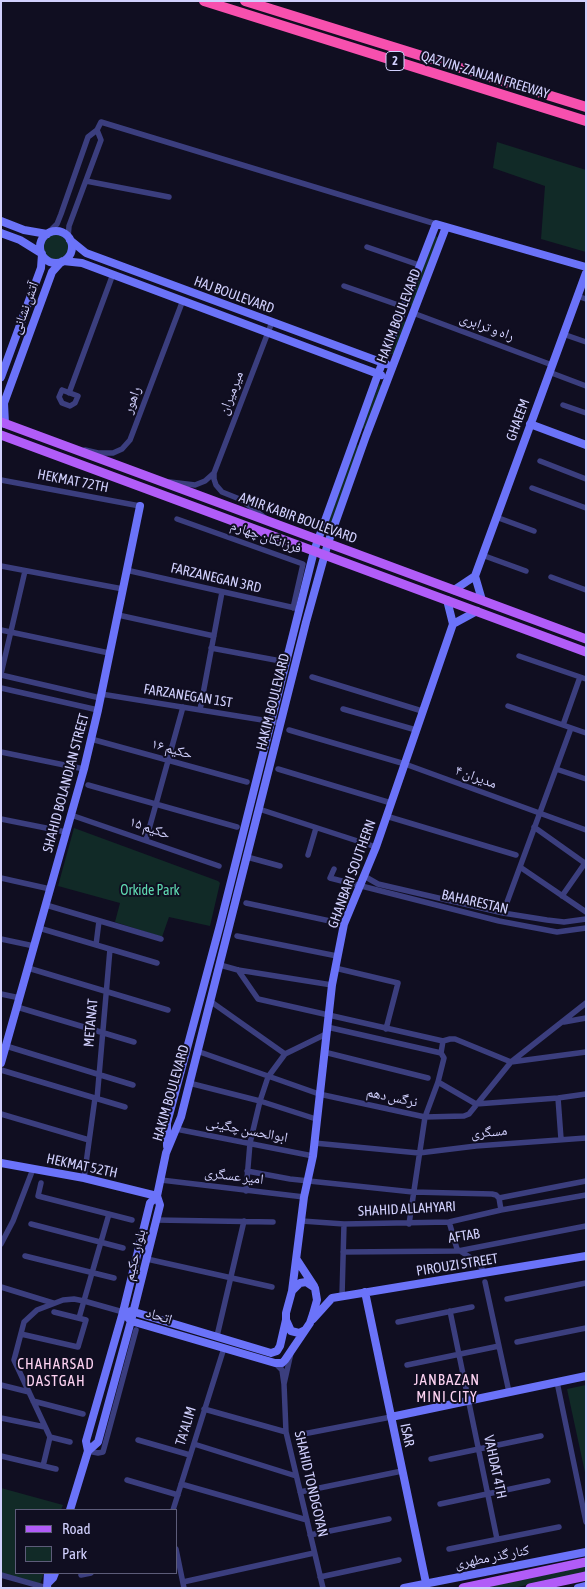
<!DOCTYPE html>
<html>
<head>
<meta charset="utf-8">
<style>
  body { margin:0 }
  #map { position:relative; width:587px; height:1589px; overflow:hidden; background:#100e21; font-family:"Asap Condensed",sans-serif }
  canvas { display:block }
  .frame { position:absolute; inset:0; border:2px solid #d1d0fd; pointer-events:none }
  .legend { position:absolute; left:15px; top:1509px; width:162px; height:65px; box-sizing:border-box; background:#100e21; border:1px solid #5d5c79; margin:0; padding:6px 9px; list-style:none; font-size:15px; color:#d1d0fd }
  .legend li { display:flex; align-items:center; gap:10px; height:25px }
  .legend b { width:25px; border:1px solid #5d5c79 }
</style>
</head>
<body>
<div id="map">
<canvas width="587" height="1589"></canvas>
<div class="frame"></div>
<ul class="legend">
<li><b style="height:6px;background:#b15cf8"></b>Road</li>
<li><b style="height:14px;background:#112a27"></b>Park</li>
</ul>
</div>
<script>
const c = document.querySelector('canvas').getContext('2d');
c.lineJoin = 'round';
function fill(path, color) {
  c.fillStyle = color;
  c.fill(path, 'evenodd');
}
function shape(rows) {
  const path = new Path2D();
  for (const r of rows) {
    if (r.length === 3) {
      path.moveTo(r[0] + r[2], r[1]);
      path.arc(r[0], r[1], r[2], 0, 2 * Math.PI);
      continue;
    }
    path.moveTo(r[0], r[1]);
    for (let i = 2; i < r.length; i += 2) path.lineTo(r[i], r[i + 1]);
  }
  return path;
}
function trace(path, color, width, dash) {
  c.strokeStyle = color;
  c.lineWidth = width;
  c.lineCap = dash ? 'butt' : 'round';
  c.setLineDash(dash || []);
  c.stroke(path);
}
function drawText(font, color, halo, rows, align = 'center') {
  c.font = font + ' "Asap Condensed","Noto Naskh Arabic",sans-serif';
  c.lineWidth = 4;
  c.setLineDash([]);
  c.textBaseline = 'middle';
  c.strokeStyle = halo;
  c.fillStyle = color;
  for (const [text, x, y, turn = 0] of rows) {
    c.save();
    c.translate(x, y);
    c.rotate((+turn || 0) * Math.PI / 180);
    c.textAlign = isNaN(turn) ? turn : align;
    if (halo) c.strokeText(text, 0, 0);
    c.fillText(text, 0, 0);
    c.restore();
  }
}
const green = shape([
  [497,142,586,170,586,252,541,239,545,186,493,168],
  [56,247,14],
  [434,235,439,238,413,307,409,304],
  [402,320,407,323,395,355,391,354],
  [379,384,383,387,366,429,362,428],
  [358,445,360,448,327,535,324,534,355,446],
  [74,828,218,881,220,883,210,926,169,917,162,937,115,922,120,903,58,886],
  [586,1385,586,1477,567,1389],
  [1,1488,63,1505,61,1510,16,1510,16,1573,44,1573,40,1584,1,1573],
  [586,1566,586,1572,513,1588,482,1588]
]);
const street = shape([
  [86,181,169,197],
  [48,233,57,224,61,214,88,137,97,130,101,122,436,224],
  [68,238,69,226,101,140,97,130],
  [367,247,419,265],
  [344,286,404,307],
  [577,296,586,299],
  [413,313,552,365],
  [563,334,586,342],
  [549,372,586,386],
  [62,390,78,396,75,403,70,406,62,403,59,397,62,390],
  [69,393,113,274],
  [563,405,586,413],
  [85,450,98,453,113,453,122,449,130,440,183,300],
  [540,461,586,479],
  [1,480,140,506],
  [170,482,195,485,205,481,214,473],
  [532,488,586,508],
  [496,517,534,531],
  [265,518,242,500,222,492,216,485,214,479,214,473,272,322],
  [177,519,303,564,293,608],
  [482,555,526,571],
  [1,566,123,589],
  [126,570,295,608],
  [551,577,586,590],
  [118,615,214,636],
  [1,630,109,653],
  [211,648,286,662],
  [519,656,586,679],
  [1,674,25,571],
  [1,675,100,698],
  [312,677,422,711],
  [1,688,98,710],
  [101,694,281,723],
  [508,706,586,733],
  [343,709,416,730],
  [200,710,222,592],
  [563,725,580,677],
  [571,728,556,769,586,779],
  [289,730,405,764,586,830],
  [91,739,247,782],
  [1,752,84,769],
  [278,769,391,803],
  [88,785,237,827],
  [259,809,376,847],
  [71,815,219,866],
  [386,816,516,855],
  [1,819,66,832],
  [534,827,586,864],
  [146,840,183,707],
  [308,855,316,828],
  [247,857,280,866],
  [520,867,586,912],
  [334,869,330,878,499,921,557,932,586,928],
  [364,876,378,884,503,913,547,920,564,922,586,919],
  [1,878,50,889],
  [562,896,585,863],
  [246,903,344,924],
  [46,905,161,939],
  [503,913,556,769],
  [39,928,157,963],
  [237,936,337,956],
  [1,939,34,946],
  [96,945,99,921],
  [220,965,238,970,332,985],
  [28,968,168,1010],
  [335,968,398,983,386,1029],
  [238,970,258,999,443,1041,441,1053,327,1027],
  [1,994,20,998],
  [210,1001,285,1054],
  [17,1007,134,1042],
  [564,1022,586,1018],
  [443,1041,450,1039,455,1039,511,1062,586,1052],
  [6,1046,133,1085],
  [197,1051,319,1094,425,1117,409,1224],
  [324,1052,428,1078],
  [441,1053,444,1058,438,1082,425,1117,464,1116,469,1114,511,1062,586,1003],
  [1,1070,125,1107],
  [438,1082,476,1104,558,1098,586,1094],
  [189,1083,260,1101,316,1119],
  [558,1098,561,1139],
  [97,1099,110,949],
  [1,1114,89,1140],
  [176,1129,313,1156],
  [314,1143,419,1153,476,1146,586,1138],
  [247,1171,290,1179,413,1192,492,1194,496,1195,499,1198],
  [84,1178,95,1098],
  [161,1180,304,1197],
  [41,1183,38,1196,132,1220],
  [246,1191,250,1143,260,1101,268,1077,285,1054,326,1034],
  [501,1210,499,1198,586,1181],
  [156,1220,273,1222],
  [302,1221,344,1224,449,1222,501,1210,586,1195],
  [31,1224,123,1248],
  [450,1225,457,1249,479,1263,484,1273],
  [1,1244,13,1221,33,1169],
  [343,1252,458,1251,586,1226],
  [25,1256,114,1278],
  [147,1259,272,1287],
  [485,1282,509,1392],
  [1,1287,53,1303],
  [342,1296,344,1224],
  [507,1299,586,1283],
  [450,1311,497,1539],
  [79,1318,109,1214],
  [398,1322,472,1307],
  [21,1334,78,1347,86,1320,54,1312],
  [217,1336,244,1221],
  [517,1342,586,1328],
  [275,1363,282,1370,284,1384,291,1353],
  [407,1365,499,1346],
  [557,1382,586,1522],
  [284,1384,286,1432,323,1588],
  [1,1385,29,1392],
  [33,1401,83,1414],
  [204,1409,286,1432],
  [1,1418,45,1427],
  [298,1435,391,1417],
  [138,1440,190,1455],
  [70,1442,50,1437,14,1360,24,1322,37,1310,63,1300,74,1299,84,1301,123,1312],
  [194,1444,296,1476],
  [88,1451,98,1453,103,1452,136,1330],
  [1,1456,56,1469],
  [431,1459,541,1436],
  [43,1466,50,1437],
  [127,1480,178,1495],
  [181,1484,307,1520],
  [300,1492,402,1471],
  [440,1504,548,1481],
  [173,1510,224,1348],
  [310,1535,389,1519],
  [176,1549,184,1588],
  [449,1549,559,1527],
  [1,1575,47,1588],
  [81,1575,91,1573],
  [320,1577,399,1560],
  [183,1582,314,1553]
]);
const secondary = shape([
  [1,221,24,230,47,234],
  [56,247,16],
  [1,233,20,240,41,253],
  [70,240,86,253,386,364],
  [63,261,82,263,381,375],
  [1,377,41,268,42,254],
  [5,424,4,403,52,272,61,262],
  [530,424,586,445],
  [475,576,586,273],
  [475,576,482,600],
  [454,590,475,576],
  [447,600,453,624],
  [453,624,477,611],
  [1,1063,84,769,98,710,140,506],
  [167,1146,167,1123,220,925,314,551,378,374,436,224,586,267],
  [1,1163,84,1178,157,1196],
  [297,1260,314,1286],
  [292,1291,304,1197,313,1156,332,985,344,924,376,847,453,624],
  [365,1292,426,1583],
  [131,1311,271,1353,277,1351,280,1346,286,1320],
  [123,1312,131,1321,275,1363,282,1363,285,1360,310,1323,313,1314,317,1300,315,1288,306,1282,300,1283,292,1291,286,1313,286,1320,291,1331,299,1333,305,1330],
  [313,1319,332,1298,586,1256],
  [391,1417,586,1376],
  [88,1451,98,1442,131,1321,160,1205,157,1196],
  [70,1510,88,1451,86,1441,123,1312,150,1203,157,1196,166,1153,181,1117,306,622,328,543,366,436,446,227],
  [48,1583,53,1578,55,1573],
  [47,1588,48,1573],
  [404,1588,586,1552],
  [578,1588,586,1586]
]);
const primary = shape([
  [1,422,586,639],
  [1,435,586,652],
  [463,1588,586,1562],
  [530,1588,586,1576]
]);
const highway = shape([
  [204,1,586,121],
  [245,1,586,107]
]);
const shields = [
  [395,61,18]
];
const shieldNames = [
  ["2",395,61]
];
const streetNames = [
  ["QAZVIN-ZANJAN FREEWAY",485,75,17],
  ["HAJ BOULEVARD",234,295,20],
  ["آتش نشانی",25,308,-70],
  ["HAKIM BOULEVARD",399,316,-69],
  ["راه و ترابری",487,327,20],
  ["میرمیران",231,393,-69],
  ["راهور",132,400,-70],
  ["GHAEEM",518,420,-70],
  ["HEKMAT 72TH",73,481,11],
  ["AMIR KABIR BOULEVARD",298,518,20],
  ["فرزانگان چهارم",266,537,19],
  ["FARZANEGAN 3RD",216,578,13],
  ["FARZANEGAN 1ST",188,696,9],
  ["HAKIM BOULEVARD",273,702,-76],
  ["حکیم ۱۶",172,749,16],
  ["مدیران ۴",476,777,20],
  ["SHAHID BOLANDIAN STREET",66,783,-75],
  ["حکیم ۱۵",150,828,19],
  ["GHANBARI SOUTHERN",352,874,-70],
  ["BAHARESTAN",475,902,13],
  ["METANAT",91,1023,-85],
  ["HAKIM BOULEVARD",171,1093,-74],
  ["نرگس دهم",392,1097,12],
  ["ابوالحسن چگینی",247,1130,11],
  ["مسگری",489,1132,-5],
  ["HEKMAT 52TH",82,1166,12],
  ["امیر عسگری",234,1176,7],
  ["SHAHID ALLAHYARI",407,1209,-3],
  ["AFTAB",464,1236,-9],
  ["بلوار حکیم",135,1255,-76],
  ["PIROUZI STREET",457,1265,-9],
  ["اتحاد",159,1316,17],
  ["TA'ALIM",186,1426,-73],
  ["ISAR",407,1435,78],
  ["VAHDAT 4TH",495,1467,78],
  ["SHAHID TONDGOYAN",311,1484,77],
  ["کنار گذر مطهری",492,1557,-11]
];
const parkNames = [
  ["Orkide Park",150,891]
];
const neighbourhoodNames = [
  ["CHAHARSAD",56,1364],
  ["DASTGAH",56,1381],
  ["JANBAZAN",447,1380],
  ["MINI CITY",447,1397]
];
fill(green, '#112a27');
trace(street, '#3b3e7e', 5.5);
trace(secondary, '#6b73f9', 8);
trace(primary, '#b15cf8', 9);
trace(highway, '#f750ae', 10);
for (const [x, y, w] of shields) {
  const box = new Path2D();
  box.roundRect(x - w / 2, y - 9.5, w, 19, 4);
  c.fillStyle = '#100e21';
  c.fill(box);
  trace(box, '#d1d0fd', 1);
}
drawText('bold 12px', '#d1d0fd', null, shieldNames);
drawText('14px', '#d1d0fd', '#100e21', streetNames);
drawText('14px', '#5fdab1', '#100e21', parkNames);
c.letterSpacing = '1px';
drawText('15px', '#fdd2f1', '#100e21', neighbourhoodNames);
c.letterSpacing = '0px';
</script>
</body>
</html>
